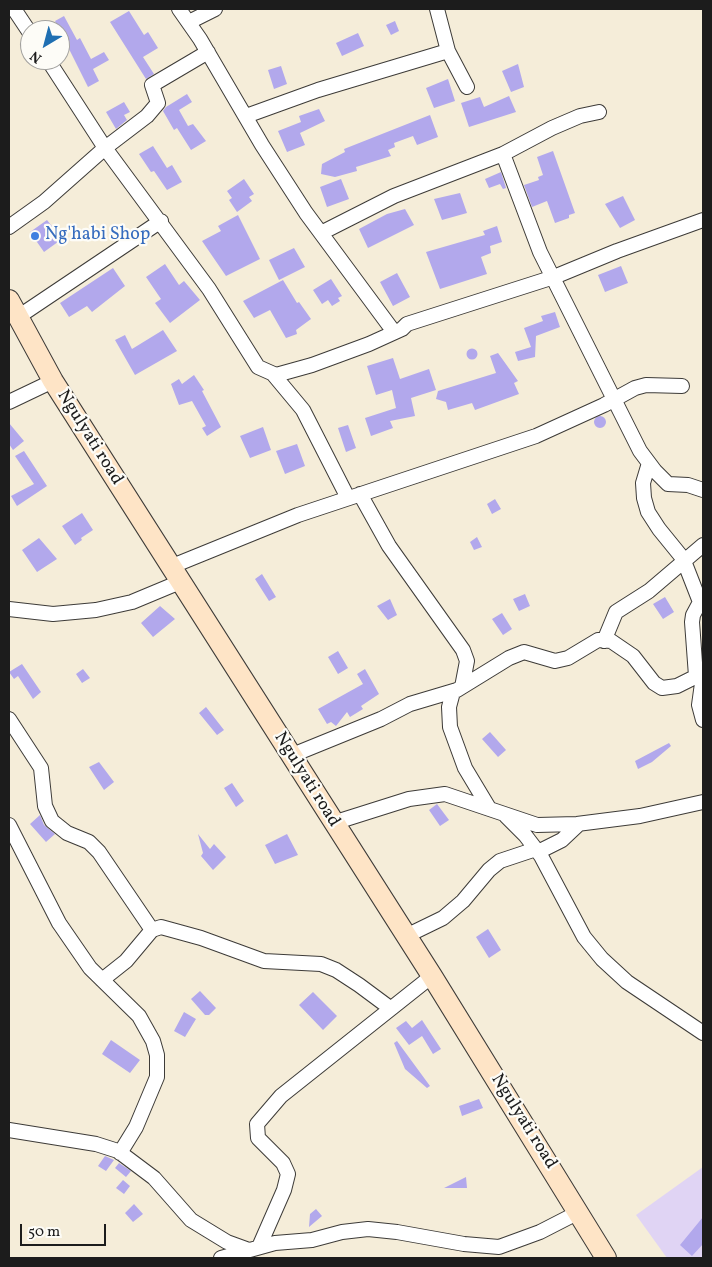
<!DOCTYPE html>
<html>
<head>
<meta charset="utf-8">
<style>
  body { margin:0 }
  #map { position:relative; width:712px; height:1267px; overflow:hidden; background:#f5edd9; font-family:Vollkorn,serif }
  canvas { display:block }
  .frame { position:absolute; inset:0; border:10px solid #1c1c1c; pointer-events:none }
  .north { position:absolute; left:20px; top:20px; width:50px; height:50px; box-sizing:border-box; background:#fdfcf7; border:1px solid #a3a29f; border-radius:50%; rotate:217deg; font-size:14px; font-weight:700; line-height:20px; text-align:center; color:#1c1c1c }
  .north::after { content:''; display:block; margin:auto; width:18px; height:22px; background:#1f6fb2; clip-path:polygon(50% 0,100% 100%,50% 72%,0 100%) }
  .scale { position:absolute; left:20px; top:1224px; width:86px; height:22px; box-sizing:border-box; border:2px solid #1c1c1c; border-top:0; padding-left:6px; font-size:15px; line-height:18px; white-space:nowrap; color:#1c1c1c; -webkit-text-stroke:4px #fdfcf7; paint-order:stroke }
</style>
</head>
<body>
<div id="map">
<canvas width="712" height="1267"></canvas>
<div class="frame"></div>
<div class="north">N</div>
<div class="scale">50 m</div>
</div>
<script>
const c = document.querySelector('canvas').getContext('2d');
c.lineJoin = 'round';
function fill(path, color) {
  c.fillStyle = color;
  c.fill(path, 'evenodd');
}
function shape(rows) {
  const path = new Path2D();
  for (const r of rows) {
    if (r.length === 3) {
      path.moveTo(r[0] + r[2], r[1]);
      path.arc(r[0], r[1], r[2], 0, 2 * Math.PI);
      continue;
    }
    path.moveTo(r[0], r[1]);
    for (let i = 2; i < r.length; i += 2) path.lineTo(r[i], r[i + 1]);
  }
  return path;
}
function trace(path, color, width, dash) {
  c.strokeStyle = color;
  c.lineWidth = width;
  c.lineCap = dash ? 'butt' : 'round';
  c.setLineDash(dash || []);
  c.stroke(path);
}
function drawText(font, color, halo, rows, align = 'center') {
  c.font = font + ' Vollkorn,serif';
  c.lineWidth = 4.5;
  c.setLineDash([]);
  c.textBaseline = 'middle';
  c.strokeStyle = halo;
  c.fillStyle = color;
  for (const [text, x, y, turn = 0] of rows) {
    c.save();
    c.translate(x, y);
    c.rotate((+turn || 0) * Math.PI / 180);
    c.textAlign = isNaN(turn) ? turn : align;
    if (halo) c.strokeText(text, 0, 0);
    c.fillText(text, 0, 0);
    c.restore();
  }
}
const built = shape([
  [703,1167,703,1258,667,1258,636,1215]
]);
const building = shape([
  [129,11,144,35,148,32,158,48,143,57,154,74,146,79,110,22],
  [64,16,77,40,80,38,91,59,104,52,109,60,93,69,99,81,88,87,55,21],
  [395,21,399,31,391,35,386,25],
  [358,33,364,46,342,56,336,43],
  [518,64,524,87,511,92,502,71],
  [281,66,287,84,274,89,268,70],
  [448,79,455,101,434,108,426,88],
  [187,94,192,102,179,110,188,126,193,124,206,141,191,150,177,128,174,130,163,111,166,107],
  [509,96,516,112,469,127,461,103,480,97,484,107],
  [124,102,130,112,124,115,127,120,116,129,106,112],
  [319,109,325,121,300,133,305,145,287,152,278,131,301,122,299,116],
  [430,115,438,137,417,145,413,136,394,143,395,147,388,150,391,156,356,167,357,171,335,177,321,174,322,164,345,152,344,149],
  [153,146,167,168,172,165,182,182,167,190,154,171,151,172,139,154],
  [553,151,575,213,569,215,569,218,555,223,547,201,532,207,524,185,539,180,538,177,543,175,537,157],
  [501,172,506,188,503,189,500,184,489,188,485,179],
  [244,179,254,194,249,197,252,201,237,212,229,200,232,198,227,191],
  [341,179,349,199,327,207,320,187],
  [460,193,467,213,442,220,434,199],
  [623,196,635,220,620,228,605,204],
  [405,209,414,225,368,248,359,229,387,214],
  [238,215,260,259,226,276,202,241,221,231,218,226],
  [47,220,62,239,44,252,30,232],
  [497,226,502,242,490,246,491,253,481,257,487,274,440,289,426,252,485,235,483,231],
  [294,248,305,267,279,280,269,260],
  [165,264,179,285,184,281,200,300,170,323,155,303,161,299,146,277],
  [621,266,628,283,605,292,598,275],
  [113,268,125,286,92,312,87,306,69,317,60,303],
  [397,273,410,297,393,306,380,282],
  [331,279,342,296,338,298,340,301,332,306,328,300,322,304,313,290],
  [283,280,297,303,299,302,311,319,296,330,297,334,286,338,270,310,254,318,243,301],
  [555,312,560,327,536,336,535,357,518,361,515,352,531,347,524,328,543,321,541,316],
  [163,330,177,351,135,375,115,340,125,335,132,349],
  [472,354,5.5],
  [498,353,518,381,514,383,519,394,475,410,472,403,448,410,446,402,436,399,438,391,496,373,490,356],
  [393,358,400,379,429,369,436,390,411,398,415,416,390,421,393,428,371,436,365,418,396,408,392,390,376,395,367,366],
  [194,375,204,390,202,391,221,427,207,436,202,428,206,426,192,401,179,405,171,384,179,379,182,384],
  [600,422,6],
  [9,423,24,441,13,450,9,444],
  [348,425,356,448,346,452,338,428],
  [263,427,271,450,250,458,240,436],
  [297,444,305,466,285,474,276,451],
  [24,451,47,486,17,506,11,496,34,484,15,456],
  [495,499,501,509,492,514,487,504],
  [82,513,93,530,81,538,82,540,75,545,62,526],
  [477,537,482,547,474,550,470,542],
  [39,538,57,559,37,572,22,550],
  [262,574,276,597,269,601,255,579],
  [525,594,530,606,519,611,513,599],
  [665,597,674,612,663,619,653,604],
  [390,599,397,615,388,620,377,606],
  [160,606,175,619,153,637,141,623],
  [502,613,512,629,503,635,492,619],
  [338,651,348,668,338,674,328,657],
  [22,664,41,692,33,699,18,676,14,679,9,672],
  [83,669,90,678,82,683,76,674],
  [365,669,379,694,361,706,363,709,350,717,347,712,336,726,331,722,327,724,318,709,363,684,357,674],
  [206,707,224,730,217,735,199,713],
  [490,732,506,750,498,757,482,739],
  [669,743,671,746,652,762,638,769,635,761],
  [99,762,114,782,104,790,89,767],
  [232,783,244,801,236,807,224,788],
  [437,804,449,820,440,826,429,810],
  [40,815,44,825,55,834,46,842,30,824],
  [198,834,210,849,214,844,226,857,213,870,201,856,203,853],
  [287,834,298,855,275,864,265,845],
  [488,929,501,950,489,958,476,937],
  [200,991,216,1008,209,1015,205,1015,191,999],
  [313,992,337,1016,323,1030,299,1005],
  [184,1012,196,1019,185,1037,174,1031],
  [422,1020,441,1049,433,1054,422,1036,409,1045,396,1028,406,1021,412,1028],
  [111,1040,140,1060,130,1073,102,1054],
  [397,1041,430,1086,427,1088,405,1069,394,1043],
  [479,1099,483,1108,462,1116,459,1106],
  [105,1156,114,1160,106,1171,98,1166],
  [119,1163,131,1171,126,1177,115,1168],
  [466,1177,467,1188,444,1188],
  [123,1180,130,1186,124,1194,116,1188],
  [134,1204,143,1214,133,1222,125,1213],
  [316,1209,322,1216,309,1227,310,1214],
  [703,1217,703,1244,692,1256,680,1245]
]);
const minor = shape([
  [14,9,30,33],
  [179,9,200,39,262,145,306,213,394,332],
  [437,9,448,51,467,87],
  [189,22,215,9],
  [48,60,105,148,209,289,258,367,276,375,312,365,369,344,402,329,407,324,554,277,617,251,703,220],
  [246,116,318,90,448,51],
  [503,154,540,252,640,451,655,471,668,484,688,485,703,490],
  [9,227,44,202,105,148,147,116,158,103,152,85,208,52],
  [321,233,394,196,503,154,552,128,580,116,599,112],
  [18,317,161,221],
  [273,374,303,410,348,498],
  [9,402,53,381],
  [649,463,643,483,644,498,648,512,659,529,685,561],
  [360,494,389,546,463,650,467,661,462,687],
  [684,561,700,602,693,615,692,622,696,676],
  [170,567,298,515,536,436,604,405,635,388,646,385,682,386],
  [9,609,53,614,96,610,132,602,180,582],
  [604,641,616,612,649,591,703,545],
  [703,676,699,705,703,720],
  [453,692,449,707,450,727,465,768,489,808],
  [9,719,41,768,45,806,52,821,67,833,89,842,99,852,152,930],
  [290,756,381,719,410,704,457,690,509,658,524,652,555,661,568,658,598,640,611,641,633,656,654,683,662,688,677,686,703,673],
  [506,816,525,835,541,856,584,937,602,959,627,982,703,1033],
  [333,823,409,799,445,794,537,825,577,824,640,816,703,802],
  [9,825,59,923,90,968,139,1016,153,1041,157,1055,157,1077,136,1127,120,1153],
  [538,852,562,840,579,824],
  [406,936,443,918,463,901,489,870,500,861,536,849],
  [102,980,126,961,152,930,161,927,201,938,264,961,321,964,336,970,359,985,390,1008],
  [9,1130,96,1144,118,1151,154,1178,191,1220,227,1242,249,1250],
  [259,1247,284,1190,288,1174,283,1163,258,1138,257,1124,281,1096,432,976],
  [221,1258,275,1243,312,1240,342,1232,368,1229,397,1232,464,1244,499,1247,540,1232,579,1212]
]);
const secondary = shape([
  [9,300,53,381,432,976,606,1258]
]);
const markers = [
  [35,236,5,"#3f7fe0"]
];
const shopNames = [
  ["Ng'habi Shop",45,236]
];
const streetNames = [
  ["Ngulyati road",89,438,58],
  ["Ngulyati road",306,780,58],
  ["Ngulyati road",523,1122,58]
];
fill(built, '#e0d4f4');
fill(building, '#b2a8ec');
trace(minor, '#3d3b38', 16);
trace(secondary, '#3d3b38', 22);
trace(minor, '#fff', 14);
trace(secondary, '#fee4c6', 20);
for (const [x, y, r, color] of markers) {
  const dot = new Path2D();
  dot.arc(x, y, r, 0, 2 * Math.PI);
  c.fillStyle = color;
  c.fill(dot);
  trace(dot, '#fdfcf7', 2);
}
drawText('18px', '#366cbe', '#fdfcf7', shopNames, 'left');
drawText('18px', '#1c1c1c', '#fdfcf7', streetNames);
</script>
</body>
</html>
